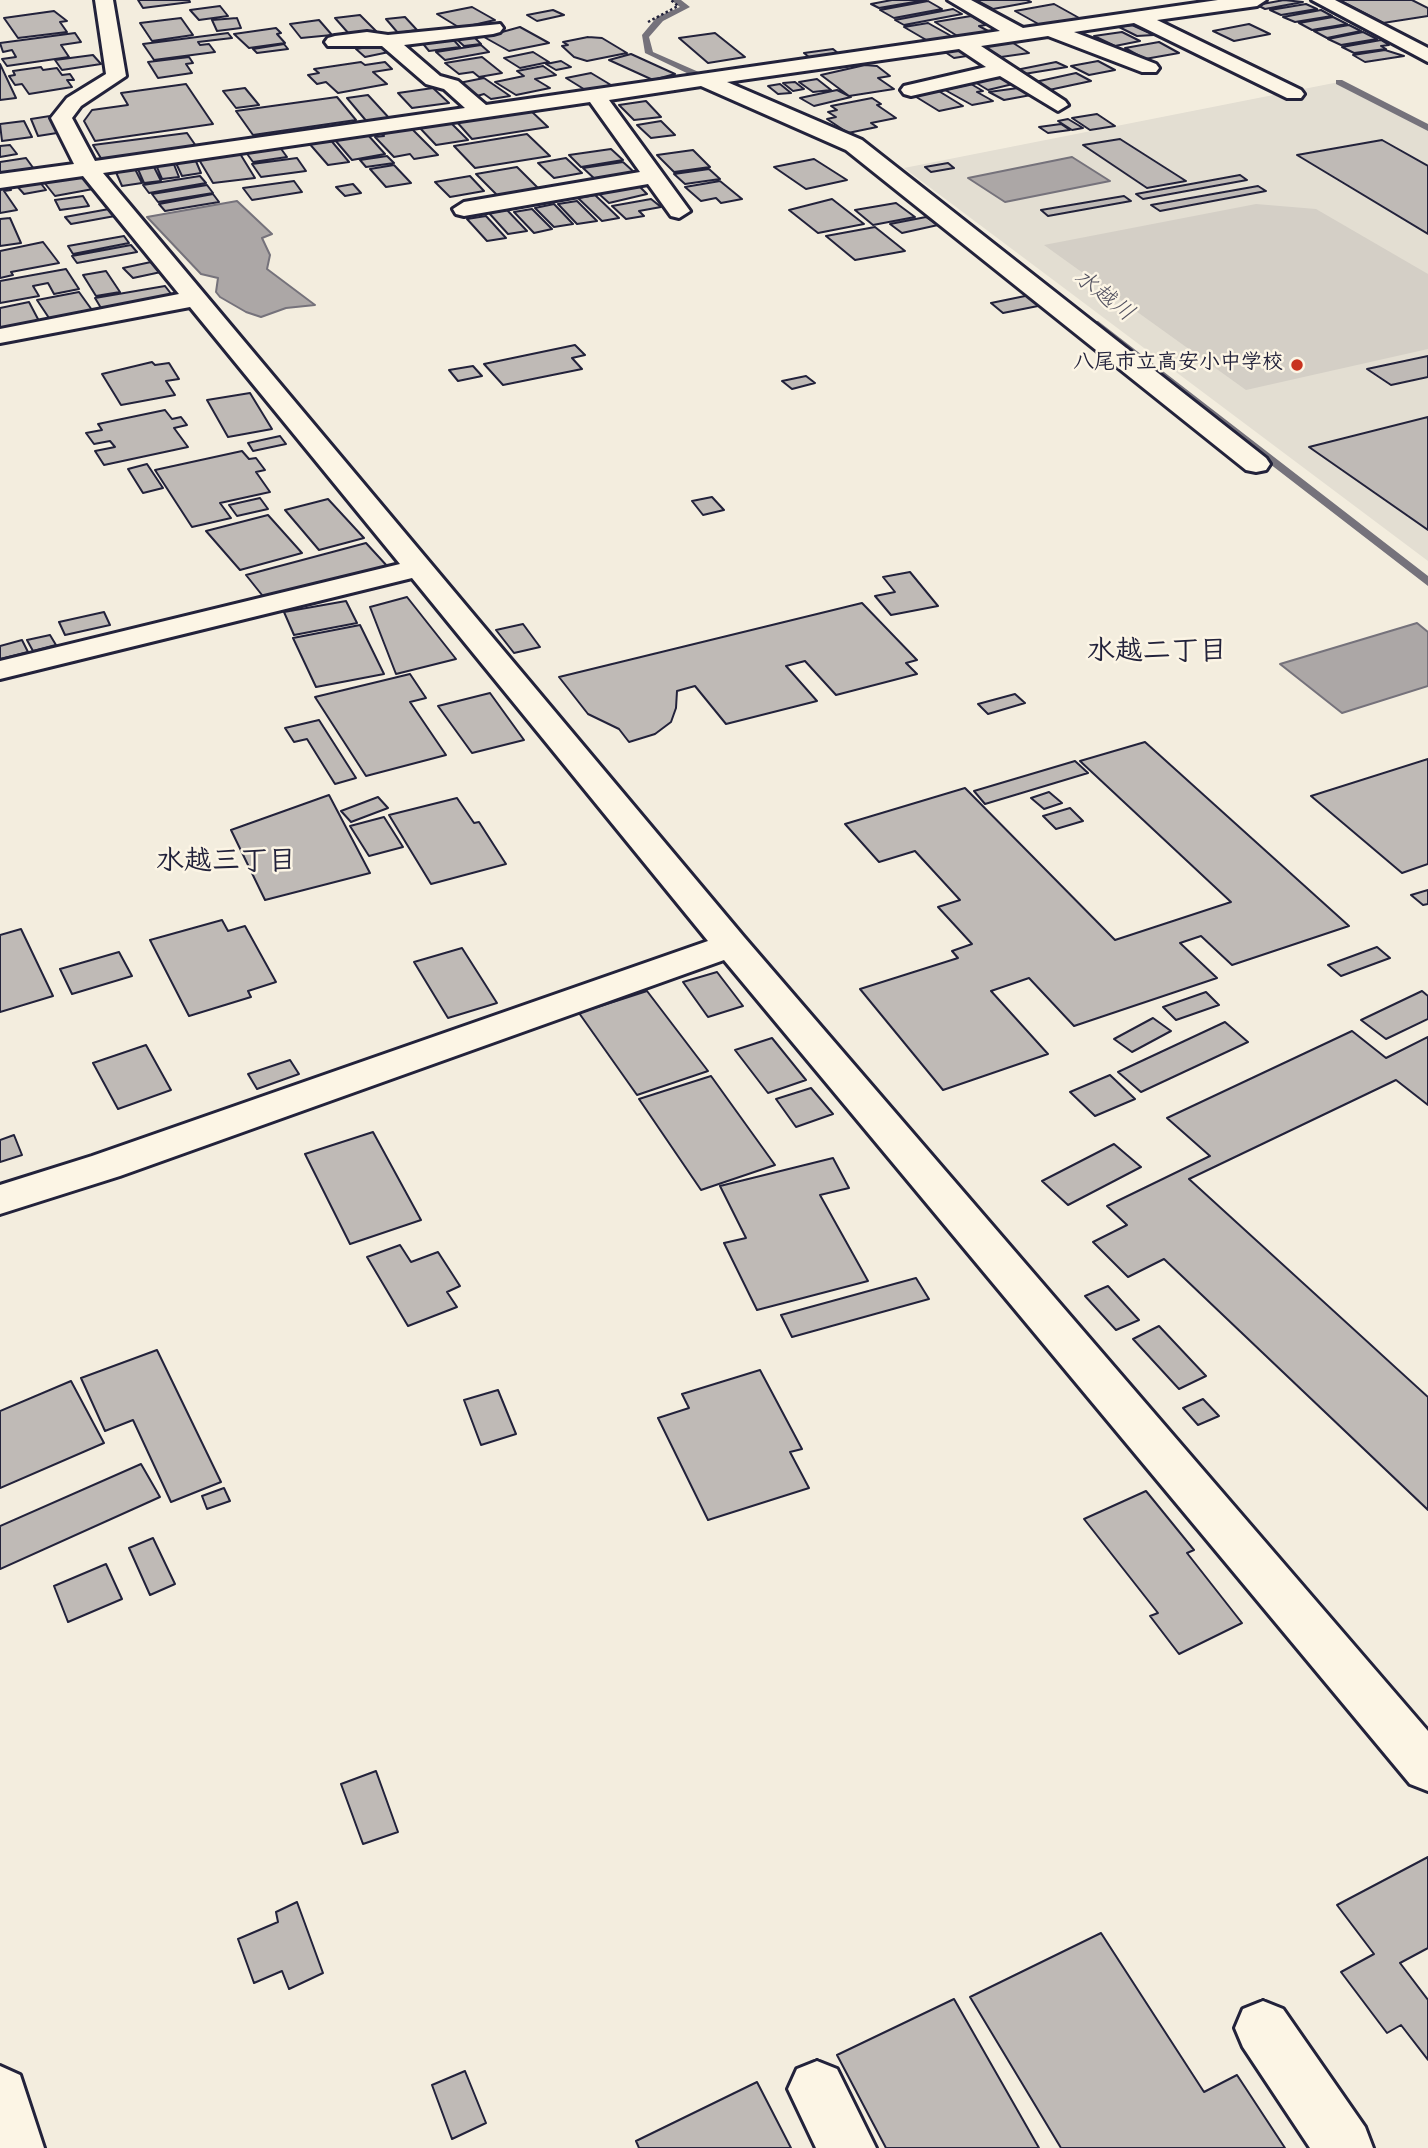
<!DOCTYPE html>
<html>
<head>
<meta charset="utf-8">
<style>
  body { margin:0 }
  canvas { display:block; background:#f3edde }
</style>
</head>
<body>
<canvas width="1428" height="2148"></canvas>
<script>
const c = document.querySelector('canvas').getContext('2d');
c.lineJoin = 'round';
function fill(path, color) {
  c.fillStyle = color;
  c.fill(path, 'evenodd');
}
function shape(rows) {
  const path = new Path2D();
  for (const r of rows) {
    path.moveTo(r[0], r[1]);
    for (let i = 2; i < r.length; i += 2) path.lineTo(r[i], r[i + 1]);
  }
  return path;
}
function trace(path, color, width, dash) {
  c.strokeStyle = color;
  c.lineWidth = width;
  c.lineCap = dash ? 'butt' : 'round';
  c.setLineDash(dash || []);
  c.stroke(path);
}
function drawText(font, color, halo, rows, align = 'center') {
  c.font = font + ' Dekko,"Klee One",sans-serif';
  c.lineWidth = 5;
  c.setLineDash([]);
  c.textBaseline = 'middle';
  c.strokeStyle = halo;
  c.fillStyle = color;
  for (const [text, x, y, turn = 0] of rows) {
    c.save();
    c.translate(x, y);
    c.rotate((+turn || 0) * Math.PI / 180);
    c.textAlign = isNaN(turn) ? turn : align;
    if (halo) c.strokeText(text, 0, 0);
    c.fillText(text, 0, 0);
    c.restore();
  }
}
const built = shape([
  [1339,82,1428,128,1428,561,904,168]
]);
const green = shape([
  [1256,204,1316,209,1428,274,1428,349,1246,390,1044,245]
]);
const water = shape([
  [1072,157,1110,181,1005,202,968,178,1072,157],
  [237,201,272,234,262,238,270,255,267,269,315,305,286,308,261,317,246,312,220,297,216,292,218,278,201,274,147,217,237,201],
  [1417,623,1428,632,1428,686,1342,713,1280,664,1417,623]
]);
const stream = shape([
  [671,0,681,0,690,7,663,21,649,37,653,52,701,73,701,77,695,77,645,53,642,35,657,17,680,7,671,0],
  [1336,80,1342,80,1428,124,1428,131,1336,84,1336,80],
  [1090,321,1098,321,1428,576,1428,586,1090,325,1090,321]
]);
const building = shape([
  [138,0,189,0,190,2,143,8,138,0],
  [892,0,926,0,879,8,871,4,892,0],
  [976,0,1027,0,1031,2,993,9,976,0],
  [1284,0,1303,2,1265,9,1257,5,1284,0],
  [1339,0,1412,0,1428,8,1428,16,1383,23,1339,0],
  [928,1,942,9,894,18,880,10,928,1],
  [1054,4,1081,19,1042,26,1015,11,1054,4],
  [1306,4,1317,9,1281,15,1270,10,1306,4],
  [220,6,228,16,199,20,190,10,220,6],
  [472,7,495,20,460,28,437,14,472,7],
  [953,9,962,14,904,25,895,20,953,9],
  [553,10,564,15,537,21,527,15,553,10],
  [1321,10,1332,16,1295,22,1283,17,1321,10],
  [54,11,67,21,60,22,67,32,18,38,4,18,54,11],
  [360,15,376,31,350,35,335,18,360,15],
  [971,16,986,25,979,26,990,32,959,37,935,22,971,16],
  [405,17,417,30,398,33,386,19,405,17],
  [1333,17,1347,24,1312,30,1299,23,1333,17],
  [181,18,193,35,152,41,140,23,181,18],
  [237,18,241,28,217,31,212,20,237,18],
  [319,20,332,35,301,38,290,24,319,20],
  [928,23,953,37,928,41,904,27,928,23],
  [1249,24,1270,34,1234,41,1213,31,1249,24],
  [1132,25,1154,35,1137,36,1119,27,1132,25],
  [1349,25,1361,31,1327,38,1314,31,1349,25],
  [520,27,549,43,509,51,484,37,520,27],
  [276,28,281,33,277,34,285,43,249,48,234,34,276,28],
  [1122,32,1140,41,1115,46,1094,36,1122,32],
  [1363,32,1377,39,1341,45,1328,39,1363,32],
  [75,33,81,42,61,45,69,57,7,66,2,59,16,57,12,50,3,52,0,43,75,33],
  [228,33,232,38,198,42,200,45,209,44,215,52,154,60,143,44,228,33],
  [470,33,481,44,464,46,453,36,470,33],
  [715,33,745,57,708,63,679,38,715,33],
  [450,36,460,47,429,51,420,40,450,36],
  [588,37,602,38,627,53,587,61,574,57,562,46,568,45,563,42,588,37],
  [1381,40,1389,45,1381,46,1386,49,1354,53,1342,47,1381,40],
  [1010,41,1029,53,1001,57,982,46,1010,41],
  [1159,42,1179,53,1145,59,1125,48,1159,42],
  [284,44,288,49,257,53,253,49,284,44],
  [379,45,389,52,365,57,356,49,379,45],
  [481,45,489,52,445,60,436,52,481,45],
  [961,47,973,55,954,58,942,50,961,47],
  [833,49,839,54,810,58,804,53,833,49],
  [1385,50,1404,56,1365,62,1353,55,1385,50],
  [533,52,549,62,520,68,504,58,533,52],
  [631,54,675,74,653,80,609,60,631,54],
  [93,55,101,64,62,70,55,60,93,55],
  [189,57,193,63,186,64,192,73,158,78,148,62,189,57],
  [482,57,502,73,479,77,473,72,459,74,445,63,482,57],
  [561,61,571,67,556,70,546,64,561,61],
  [1098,61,1115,70,1089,75,1071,66,1098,61],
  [361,62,365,65,385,62,392,69,373,72,387,84,338,93,326,82,317,84,308,75,319,73,314,69,361,62],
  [1056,62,1067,67,1024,74,1016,70,1056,62],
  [0,64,16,98,0,100,0,64],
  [865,65,877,66,890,76,878,78,894,89,849,96,821,75,865,65],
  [543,66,556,75,535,79,550,88,516,95,495,82,524,76,517,71,543,66],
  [41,67,43,70,57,68,62,75,70,74,74,80,67,80,72,87,29,94,22,84,15,85,9,76,15,75,13,71,41,67],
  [591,73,611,85,587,91,566,78,591,73],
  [1076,73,1091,81,1049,90,1035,82,1076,73],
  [484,78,510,96,491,99,484,94,477,96,459,83,484,78],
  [1001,78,1013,84,988,90,973,81,1001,78],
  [817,79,831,90,813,92,799,82,817,79],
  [795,82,804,89,793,91,783,83,795,82],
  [186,84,213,124,95,141,84,121,92,110,128,105,121,93,186,84],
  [780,84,791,93,778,94,768,86,780,84],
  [971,84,983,91,977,92,993,101,972,105,945,90,971,84],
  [245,88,259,105,236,108,223,91,245,88],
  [433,88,449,103,412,108,398,93,433,88],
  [1018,88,1031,95,1004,100,989,92,1018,88],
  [837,90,851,97,814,106,800,98,837,90],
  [937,90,963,106,939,111,913,95,937,90],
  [368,95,390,119,368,123,347,98,368,95],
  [337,97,356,120,253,135,236,111,337,97],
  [872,98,881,104,877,105,896,118,871,123,877,127,848,133,827,119,836,117,828,112,837,110,831,106,872,98],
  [646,101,661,117,634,120,619,105,646,101],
  [530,110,548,127,472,139,456,121,530,110],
  [1097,114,1115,126,1090,130,1072,118,1097,114],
  [50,116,57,133,38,136,31,119,50,116],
  [1068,119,1083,128,1072,130,1058,121,1068,119],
  [24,121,32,137,2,141,0,124,24,121],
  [661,121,675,135,651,138,637,125,661,121],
  [450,122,468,140,436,145,419,127,450,122],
  [1061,124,1070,130,1048,133,1039,127,1061,124],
  [401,128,412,129,438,155,414,159,410,154,394,157,375,137,384,136,380,132,401,128],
  [187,133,196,146,102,160,93,145,187,133],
  [527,134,550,156,475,168,454,146,527,134],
  [368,135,385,154,352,160,335,140,368,135],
  [329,138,349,162,328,165,308,142,329,138],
  [1120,139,1186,181,1147,188,1083,145,1120,139],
  [1382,140,1428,166,1428,234,1297,155,1382,140],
  [10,145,17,154,0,157,0,146,10,145],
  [279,146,287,157,253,162,245,151,279,146],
  [611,149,623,160,581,167,569,155,611,149],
  [693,150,710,167,674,172,657,155,693,150],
  [239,152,255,178,213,183,198,158,239,152],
  [387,156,394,163,366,167,360,160,387,156],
  [26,158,34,169,0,174,0,162,26,158],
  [297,158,306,171,261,177,252,164,297,158],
  [566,158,582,173,554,178,538,163,566,158],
  [195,159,201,173,182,176,175,161,195,159],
  [814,159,847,180,806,189,774,167,814,159],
  [173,162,179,177,162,179,156,165,173,162],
  [623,162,635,173,596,180,583,168,623,162],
  [948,163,954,168,931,172,925,167,948,163],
  [153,165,161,181,144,183,137,167,153,165],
  [394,165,411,183,386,187,370,169,394,165],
  [134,167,142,183,122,186,115,170,134,167],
  [517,167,539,189,498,196,476,174,517,167],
  [709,169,720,179,685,184,674,174,709,169],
  [81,174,93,189,55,196,43,181,81,174],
  [1240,175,1247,180,1143,199,1136,194,1240,175],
  [200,176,206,183,149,193,143,185,200,176],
  [470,176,484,191,450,197,435,182,470,176],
  [39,181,46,190,24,194,16,185,39,181],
  [294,181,302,192,252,200,243,188,294,181],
  [720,181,742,199,721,203,716,198,701,201,685,187,720,181],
  [353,184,361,193,345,196,336,187,353,184],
  [207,185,213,193,158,202,152,194,207,185],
  [638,185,647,194,609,203,598,193,638,185],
  [7,186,11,190,4,191,17,210,0,213,0,187,7,186],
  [1258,186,1266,191,1160,211,1151,205,1258,186],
  [213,194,219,202,165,211,159,204,213,194],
  [595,195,619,218,602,221,578,198,595,195],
  [83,196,89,206,60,210,55,200,83,196],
  [1124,196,1131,201,1048,216,1041,210,1124,196],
  [651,199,661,207,639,211,644,216,626,219,612,206,651,199],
  [832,199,864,224,818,233,789,210,832,199],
  [577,201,597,221,577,224,558,204,577,201],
  [896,203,915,217,873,225,855,210,896,203],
  [554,204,573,224,554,227,535,208,554,204],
  [109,209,115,216,71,224,65,217,109,209],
  [532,209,552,229,534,233,514,212,532,209],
  [507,210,527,231,508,234,489,213,507,210],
  [486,216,506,238,487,241,467,219,486,216],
  [926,217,938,225,902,233,890,224,926,217],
  [10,218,21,243,0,246,0,219,10,218],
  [875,227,905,251,855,260,826,236,875,227],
  [124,236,129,243,73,254,68,246,124,236],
  [43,242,59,263,11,272,13,275,0,278,0,251,43,242],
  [131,245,137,252,77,263,72,256,131,245],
  [151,262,161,272,133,278,123,268,151,262],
  [66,269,79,289,54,294,48,283,33,286,39,296,0,303,0,281,66,269],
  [106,271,120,292,96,296,83,275,106,271],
  [165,286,172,295,101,308,95,298,165,286],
  [79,292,92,310,51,321,37,300,79,292],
  [1030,295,1043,305,1003,313,991,303,1030,295],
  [29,302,39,321,0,328,0,308,29,302],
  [575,345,585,355,572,358,582,369,503,385,484,364,575,345],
  [1428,356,1428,377,1391,385,1367,369,1428,356],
  [152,362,155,365,169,363,179,379,166,381,175,395,121,405,102,374,152,362],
  [473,366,482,376,458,381,449,370,473,366],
  [806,376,815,383,792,389,782,381,806,376],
  [250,393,272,429,228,437,207,400,250,393],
  [165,410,172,419,181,417,187,425,174,428,188,447,104,465,95,451,115,447,110,441,94,444,86,433,102,430,98,424,165,410],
  [1428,417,1428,530,1309,447,1428,417],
  [280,436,286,444,253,451,248,443,280,436],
  [242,451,249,459,256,458,265,470,256,472,270,492,220,503,231,518,192,527,155,470,242,451],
  [147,464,163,488,143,493,128,469,147,464],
  [712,497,724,510,703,515,692,501,712,497],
  [260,498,268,509,237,516,229,505,260,498],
  [328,499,364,538,319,550,285,510,328,499],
  [268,515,302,553,240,570,206,531,268,515],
  [366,543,388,567,266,600,246,575,366,543],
  [910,572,938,606,891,615,875,596,895,592,883,577,910,572],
  [407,597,456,659,396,674,370,607,407,597],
  [346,601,357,623,294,635,284,612,346,601],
  [862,603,917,660,906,663,917,674,836,695,805,661,786,666,817,701,726,724,695,686,677,691,676,708,671,722,655,734,629,742,619,729,588,714,559,677,862,603],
  [104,612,110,625,65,635,59,622,104,612],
  [523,624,540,647,514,653,496,630,523,624],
  [360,625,384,674,316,687,293,638,360,625],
  [50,635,56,645,33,651,27,640,50,635],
  [22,640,28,652,0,659,0,646,22,640],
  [410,674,426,698,410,702,446,755,366,776,315,697,410,674],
  [490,693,524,740,472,753,438,706,490,693],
  [1015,694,1025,703,988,714,978,704,1015,694],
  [319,720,356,778,335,784,307,739,294,742,285,728,319,720],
  [1145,742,1349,926,1232,965,1201,936,1180,943,1217,978,1074,1026,1029,978,991,991,1048,1054,943,1090,860,989,958,958,952,951,972,944,938,907,960,900,915,851,879,862,845,824,965,788,1115,940,1231,902,1080,761,1145,742],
  [1428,759,1428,864,1402,873,1311,796,1428,759],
  [1075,761,1088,773,985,804,974,791,1075,761],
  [1049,792,1062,803,1044,809,1031,798,1049,792],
  [329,795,370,873,265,900,231,830,329,795],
  [378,797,388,808,351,822,341,811,378,797],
  [457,798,474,823,479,822,506,864,431,884,389,815,457,798],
  [1070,808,1083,821,1056,829,1043,816,1070,808],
  [384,817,403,847,369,856,350,826,384,817],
  [1428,890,1428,904,1423,905,1411,895,1428,890],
  [222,920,228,931,245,926,276,982,248,991,251,997,189,1016,150,940,222,920],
  [21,929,53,996,0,1012,0,935,21,929],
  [1377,947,1390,958,1341,976,1328,965,1377,947],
  [462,948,497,1003,448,1018,414,962,462,948],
  [119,952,132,976,72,994,60,969,119,952],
  [717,972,743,1006,708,1017,683,982,717,972],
  [647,991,708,1071,637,1095,579,1013,647,991],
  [1422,991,1428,996,1428,1019,1386,1039,1361,1020,1422,991],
  [1206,992,1219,1005,1176,1020,1163,1007,1206,992],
  [1153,1018,1171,1031,1132,1052,1114,1039,1153,1018],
  [1225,1022,1248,1042,1141,1092,1118,1072,1225,1022],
  [1352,1031,1386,1058,1428,1037,1428,1105,1396,1080,1189,1179,1428,1397,1428,1510,1164,1259,1128,1277,1093,1242,1127,1225,1107,1206,1210,1156,1167,1118,1352,1031],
  [772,1038,806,1080,768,1093,735,1050,772,1038],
  [146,1045,171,1090,118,1109,93,1063,146,1045],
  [290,1060,299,1074,257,1089,248,1074,290,1060],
  [1110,1075,1135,1099,1095,1116,1070,1092,1110,1075],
  [711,1076,775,1165,701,1190,639,1099,711,1076],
  [811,1088,833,1114,796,1127,776,1099,811,1088],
  [373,1132,421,1220,350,1244,305,1154,373,1132],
  [14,1135,22,1155,0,1162,0,1140,14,1135],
  [1114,1144,1141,1167,1068,1205,1042,1181,1114,1144],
  [833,1158,849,1188,820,1195,868,1281,757,1310,724,1243,746,1238,720,1186,833,1158],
  [400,1245,411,1262,438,1252,460,1286,447,1292,457,1307,408,1326,367,1257,400,1245],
  [916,1278,929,1299,792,1337,781,1315,916,1278],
  [1108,1286,1139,1320,1116,1330,1085,1296,1108,1286],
  [1159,1326,1206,1376,1179,1389,1133,1339,1159,1326],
  [157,1350,221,1482,171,1502,133,1420,105,1431,81,1378,157,1350],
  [760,1370,802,1449,790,1452,809,1488,708,1520,658,1418,689,1408,682,1394,760,1370],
  [71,1381,104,1443,0,1488,0,1411,71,1381],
  [498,1390,516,1434,481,1445,464,1400,498,1390],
  [1203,1399,1219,1416,1198,1425,1183,1408,1203,1399],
  [141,1464,160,1497,0,1569,0,1526,141,1464],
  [224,1488,230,1501,207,1509,202,1496,224,1488],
  [1146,1491,1194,1550,1187,1553,1242,1623,1179,1654,1150,1616,1158,1613,1084,1519,1146,1491],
  [153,1538,175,1584,150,1595,129,1548,153,1538],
  [106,1564,122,1599,68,1622,54,1586,106,1564],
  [376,1771,398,1832,363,1844,341,1784,376,1771],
  [1428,1857,1428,1948,1400,1963,1428,2000,1428,2060,1401,2025,1387,2033,1341,1972,1374,1954,1337,1905,1428,1857],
  [297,1902,323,1973,289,1989,282,1971,254,1983,238,1939,278,1922,276,1912,297,1902],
  [1101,1933,1204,2092,1237,2075,1285,2148,1061,2148,970,1997,1101,1933],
  [954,1999,1039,2148,886,2148,837,2055,954,1999],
  [465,2071,486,2123,452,2139,432,2085,465,2071],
  [757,2082,791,2148,639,2148,636,2141,757,2082]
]);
const path = shape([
  [648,22,678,6,671,0]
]);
const minor = shape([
  [95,0,113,0,126,76,81,106,72,118,95,161,465,108,444,89,426,84,382,46,328,46,325,42,328,38,335,36,367,32,388,35,500,24,503,28,500,32,493,34,404,45,440,76,458,81,486,105,1000,31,948,0,971,0,1023,28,1218,0,1266,0,1257,6,1157,20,1301,90,1304,94,1301,98,1287,98,1134,23,1074,32,1156,64,1159,68,1156,72,1142,72,1048,36,981,46,1065,101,1068,105,1058,111,1000,76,911,96,904,94,901,90,904,86,986,67,959,49,727,82,862,140,1266,458,1270,464,1266,470,1256,472,1246,470,846,150,701,86,609,100,690,211,679,218,671,216,648,184,464,216,456,214,453,209,464,202,640,172,590,102,103,173,744,937,1428,1731,1428,1791,1410,1784,724,960,120,1176,0,1214,0,1185,92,1156,708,941,412,578,0,679,0,661,400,564,190,307,0,343,0,329,179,294,83,176,0,188,0,174,74,164,51,118,67,98,106,74,95,0],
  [1312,0,1335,0,1428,48,1428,62,1312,0],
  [1263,2001,1283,2009,1365,2127,1373,2148,1310,2148,1243,2047,1235,2028,1243,2009,1263,2001],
  [817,2061,837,2069,876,2148,816,2148,788,2089,797,2069,817,2061],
  [0,2066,20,2075,44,2148,0,2148,0,2066]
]);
const markers = [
  [1297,365,7,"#c8321e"]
];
const farPoinames = [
  ["八尾市立高安小中学校",1283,365]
];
const farWaternames = [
  ["水越川",1102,298,38]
];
const neighbourhoodNames = [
  ["水越二丁目",1157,655],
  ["水越三丁目",226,865]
];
fill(built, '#e3ded2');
fill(green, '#d4cfc6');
fill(water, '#aca7a6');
trace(water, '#75727b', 2);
fill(stream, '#75727b');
fill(building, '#bfbab6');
trace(building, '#22223b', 2);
trace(minor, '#22223b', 6);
trace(path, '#22223b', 2.5, [2.5, 2.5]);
fill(minor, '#fcf5e5');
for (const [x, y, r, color] of markers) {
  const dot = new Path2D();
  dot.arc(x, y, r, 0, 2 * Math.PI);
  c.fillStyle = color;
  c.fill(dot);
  trace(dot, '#fcf5e5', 2.5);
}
drawText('bold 21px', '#22223b', '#fcf5e5', farPoinames, 'right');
drawText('italic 23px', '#525160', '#fcf5e5', farWaternames);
drawText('bold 28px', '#22223b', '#fcf5e5', neighbourhoodNames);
</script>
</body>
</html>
